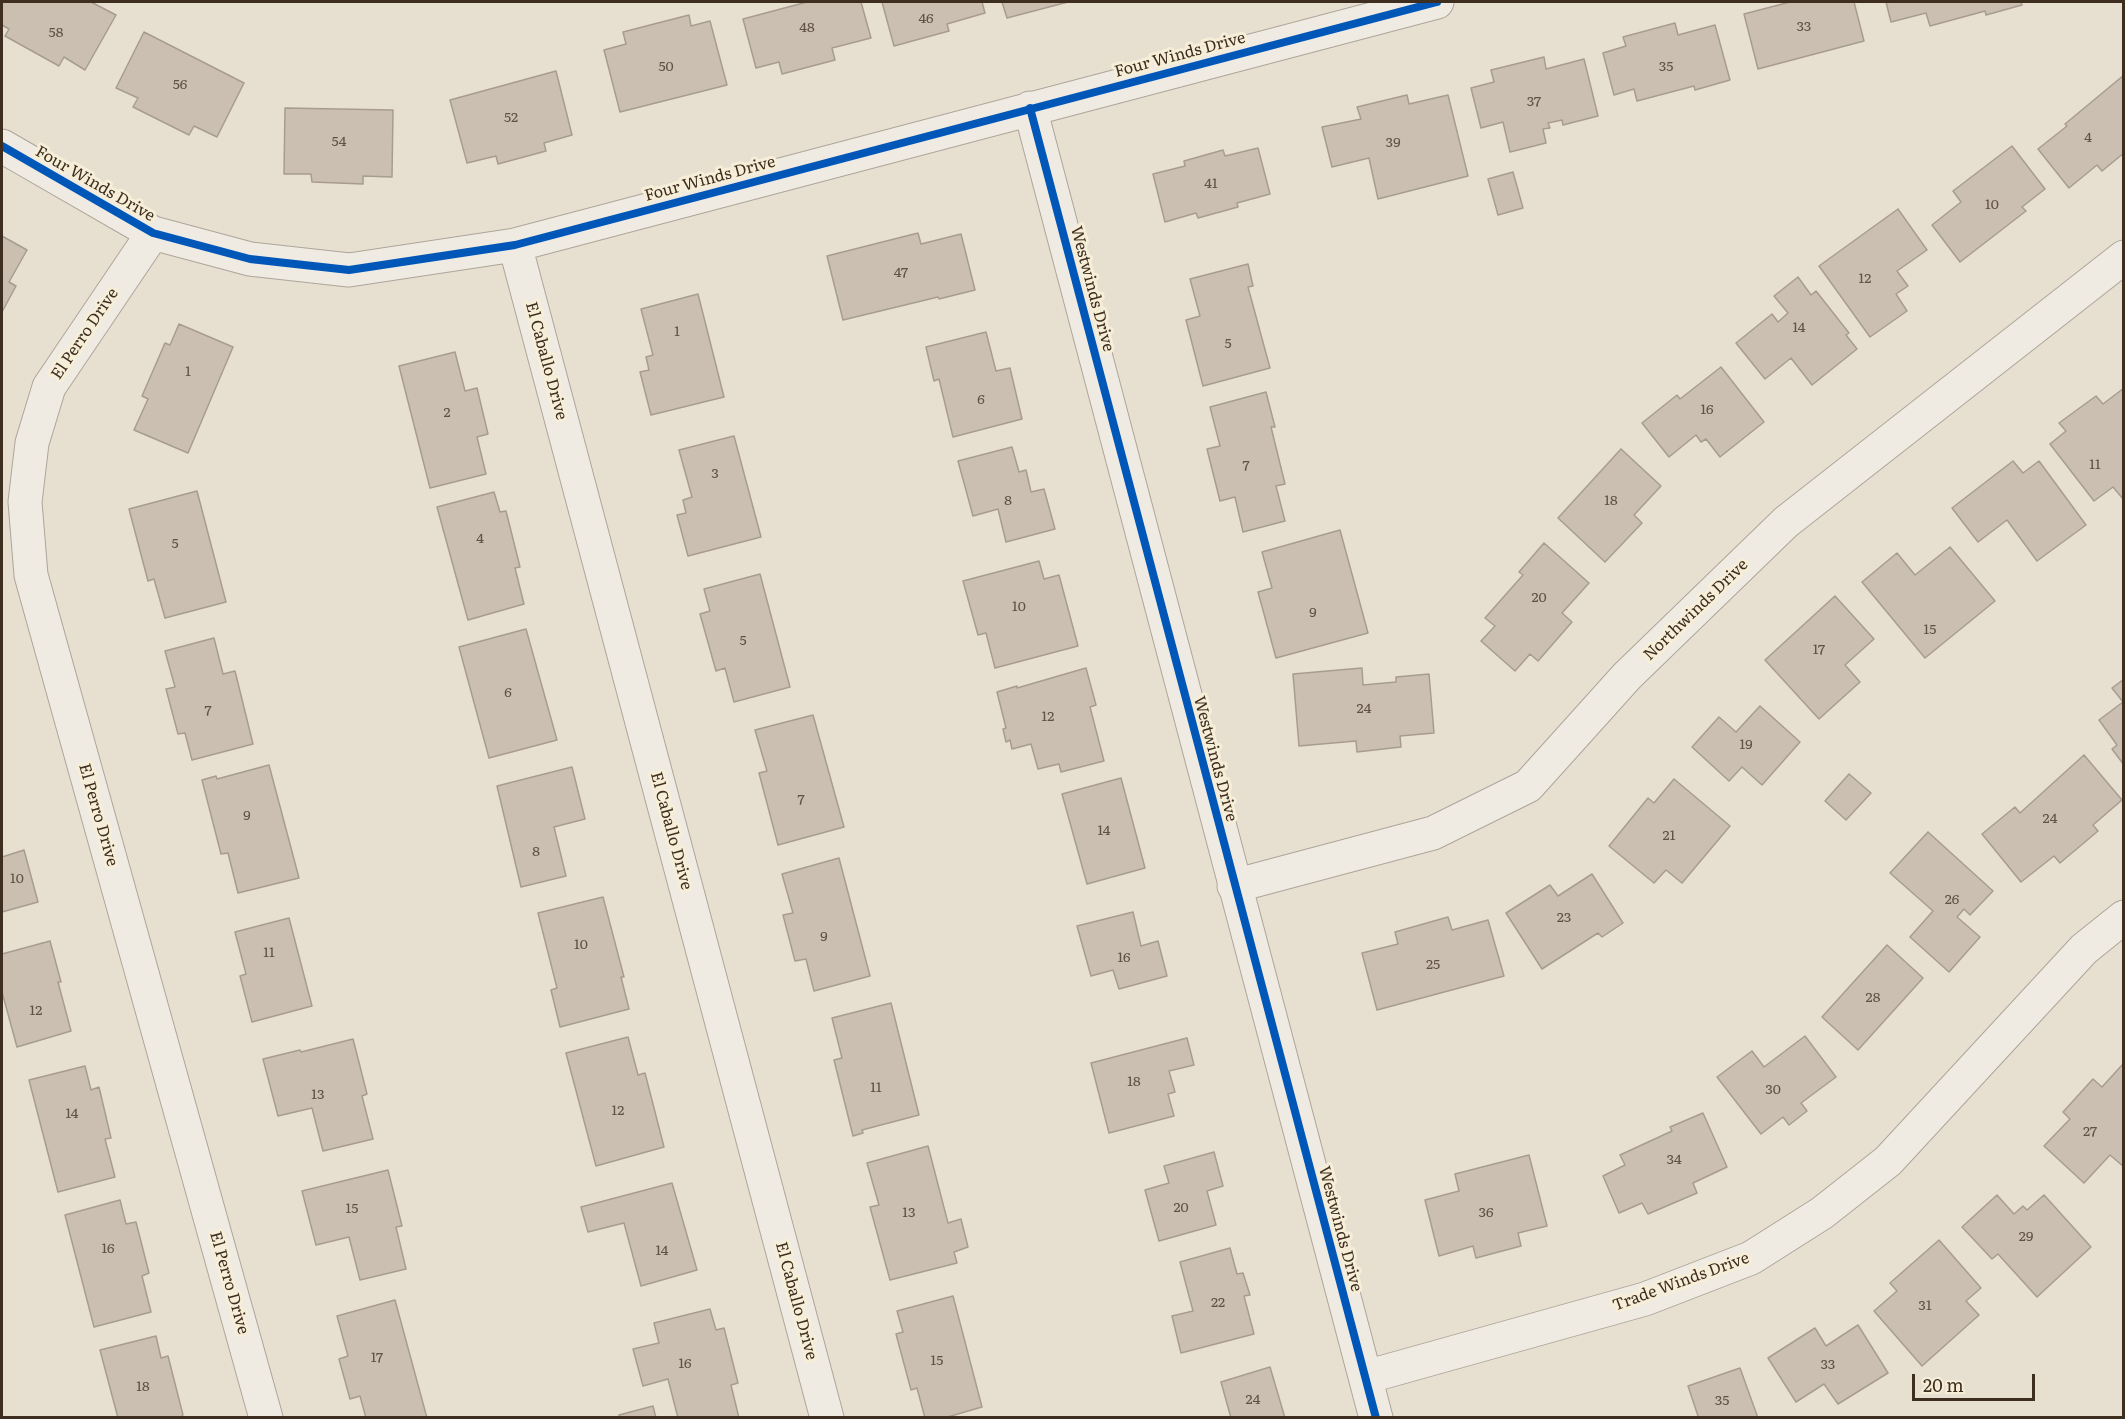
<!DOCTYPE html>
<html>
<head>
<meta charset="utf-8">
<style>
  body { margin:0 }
  #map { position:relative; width:2125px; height:1419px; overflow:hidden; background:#e7e0d1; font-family:Literata,serif }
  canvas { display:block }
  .frame { position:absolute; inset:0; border:3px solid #3d2e20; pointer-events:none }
  .scale { position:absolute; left:1912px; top:1374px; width:123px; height:27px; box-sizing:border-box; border:3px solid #3d2e20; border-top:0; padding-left:8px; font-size:18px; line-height:21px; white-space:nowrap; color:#3d2e20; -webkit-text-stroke:4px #f7eed8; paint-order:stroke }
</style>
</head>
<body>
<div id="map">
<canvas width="2125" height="1419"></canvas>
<div class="frame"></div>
<div class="scale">20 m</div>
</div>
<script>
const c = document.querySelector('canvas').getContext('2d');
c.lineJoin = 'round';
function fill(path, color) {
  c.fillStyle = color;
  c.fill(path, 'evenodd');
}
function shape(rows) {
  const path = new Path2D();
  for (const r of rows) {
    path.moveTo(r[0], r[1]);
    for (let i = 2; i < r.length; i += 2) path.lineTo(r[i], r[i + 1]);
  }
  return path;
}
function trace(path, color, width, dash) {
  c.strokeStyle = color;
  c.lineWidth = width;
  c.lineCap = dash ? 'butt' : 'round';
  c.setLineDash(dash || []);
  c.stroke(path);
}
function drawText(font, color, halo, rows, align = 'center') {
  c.font = font + ' Literata,serif';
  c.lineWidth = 6;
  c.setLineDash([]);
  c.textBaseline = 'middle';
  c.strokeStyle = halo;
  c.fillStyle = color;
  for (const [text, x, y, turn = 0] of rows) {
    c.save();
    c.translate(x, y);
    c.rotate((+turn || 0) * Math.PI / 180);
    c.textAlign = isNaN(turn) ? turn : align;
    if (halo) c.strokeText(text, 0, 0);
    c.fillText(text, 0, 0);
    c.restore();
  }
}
const building = shape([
  [2,2,91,2,116,15,85,70,64,57,59,66,5,36,9,29,2,25,2,2],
  [807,2,861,2,871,38,832,48,835,60,782,74,779,62,756,68,743,19,807,2],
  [882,2,982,2,985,13,947,24,949,31,894,46,882,2],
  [1002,2,1068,2,1007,18,1002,2],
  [1790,2,1854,2,1864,41,1758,69,1744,14,1790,2],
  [1886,2,2021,2,2022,5,1986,15,1985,11,1930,26,1926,13,1891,22,1886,2],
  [689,15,691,26,710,21,727,85,620,112,604,50,626,44,623,32,689,15],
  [1675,23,1678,35,1715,25,1730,80,1695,90,1694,86,1637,101,1634,89,1614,95,1603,53,1626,46,1623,37,1675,23],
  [144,32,244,83,217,137,194,126,189,135,133,107,138,98,116,88,144,32],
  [1544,57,1546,69,1584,59,1598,116,1563,125,1562,120,1548,123,1550,128,1543,129,1546,143,1510,152,1503,122,1481,128,1471,88,1494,82,1491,70,1544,57],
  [556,71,572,135,544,143,546,151,498,164,496,156,467,163,450,100,556,71],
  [2124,75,2124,153,2102,171,2097,165,2069,188,2038,149,2067,126,2065,124,2124,75],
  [1407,95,1409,104,1448,95,1468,176,1378,199,1369,158,1332,167,1322,127,1361,119,1357,107,1407,95],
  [285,108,393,110,392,177,363,176,363,184,312,182,311,174,284,174,285,108],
  [2012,146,2045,189,2022,207,2026,211,1960,262,1932,225,1961,202,1953,191,2012,146],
  [1258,148,1270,194,1237,203,1238,207,1198,218,1196,213,1165,222,1153,174,1185,166,1184,161,1223,150,1225,156,1258,148],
  [1513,172,1523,208,1498,215,1488,179,1513,172],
  [1898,209,1927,250,1897,271,1908,286,1896,294,1907,311,1870,337,1819,266,1898,209],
  [918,233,921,244,961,234,975,290,939,299,938,297,843,320,827,256,918,233],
  [2,236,27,250,9,282,16,286,2,312,2,236],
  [1248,264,1253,286,1248,287,1270,368,1203,386,1186,320,1200,316,1190,279,1248,264],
  [1798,277,1811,295,1816,291,1849,333,1846,335,1857,349,1812,385,1791,358,1765,379,1736,343,1772,314,1778,322,1788,313,1774,296,1798,277],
  [698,294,724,397,651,415,640,372,649,370,646,357,653,355,641,309,698,294],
  [179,324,233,347,188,453,134,430,148,399,142,396,165,343,170,345,179,324],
  [986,332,996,371,1010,368,1022,419,953,437,939,379,934,381,926,347,986,332],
  [455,352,465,391,477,388,488,434,477,437,486,474,430,488,399,366,455,352],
  [1721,367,1764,422,1720,457,1706,439,1701,442,1696,435,1669,457,1642,423,1677,395,1680,399,1721,367],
  [2124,388,2124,500,2113,487,2094,501,2050,444,2066,431,2059,423,2096,396,2103,404,2124,388],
  [1266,392,1275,427,1271,427,1285,484,1276,486,1285,521,1243,532,1235,497,1220,501,1207,449,1220,446,1210,407,1266,392],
  [734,436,761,537,688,556,677,515,686,513,683,500,692,497,679,450,734,436],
  [1012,447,1019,472,1026,470,1031,492,1044,489,1055,529,1006,542,998,509,973,516,958,461,1012,447],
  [1621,449,1661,486,1634,515,1642,523,1605,562,1558,518,1621,449],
  [2013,461,2023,473,2039,461,2086,525,2037,561,2007,520,1978,542,1952,508,2013,461],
  [197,491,226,602,165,618,154,579,148,581,129,509,197,491],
  [494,492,500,512,506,511,520,567,515,568,524,604,468,620,437,507,494,492],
  [1340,530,1368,633,1276,658,1258,592,1272,588,1262,552,1340,530],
  [1544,543,1589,583,1562,613,1572,622,1538,661,1530,654,1515,671,1481,641,1495,626,1485,618,1523,575,1519,572,1544,543],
  [1950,547,1995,601,1925,658,1862,582,1897,553,1915,575,1950,547],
  [1039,561,1044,579,1059,575,1078,646,995,668,986,633,978,635,963,581,1039,561],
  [760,574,790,687,734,702,725,668,716,671,700,614,710,611,704,589,760,574],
  [1835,596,1874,639,1845,665,1860,682,1819,719,1765,660,1835,596],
  [526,629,557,740,489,758,459,647,526,629],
  [214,638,223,674,235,671,253,744,192,760,185,733,178,734,166,689,175,687,165,651,214,638],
  [1086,668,1096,705,1090,707,1104,761,1061,772,1059,764,1038,769,1031,744,1012,749,1010,740,1006,742,1003,729,1006,728,997,692,1017,686,1017,688,1086,668],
  [1362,668,1363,685,1396,682,1396,677,1429,674,1434,733,1400,736,1401,747,1357,752,1356,741,1299,746,1293,674,1362,668],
  [2124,679,2124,765,2112,749,2117,745,2099,720,2123,702,2112,688,2124,679],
  [1760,706,1800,742,1762,785,1742,767,1729,781,1692,747,1719,717,1736,732,1760,706],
  [813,715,844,827,778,845,759,773,767,771,755,730,813,715],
  [2084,755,2122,800,2093,825,2098,831,2060,863,2054,856,2021,882,1982,834,2015,807,2020,813,2084,755],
  [269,765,299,878,238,893,228,853,221,854,202,780,216,776,217,779,269,765],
  [572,767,585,819,554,827,566,876,521,887,497,786,572,767],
  [1849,774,1871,793,1846,820,1825,801,1849,774],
  [1121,778,1145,868,1087,884,1062,794,1121,778],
  [1674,779,1730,826,1682,883,1666,870,1654,883,1609,846,1648,798,1654,803,1674,779],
  [1928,832,1993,891,1970,915,1964,909,1957,917,1980,937,1949,972,1910,937,1933,911,1890,873,1928,832],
  [24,850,38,902,2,912,2,857,24,850],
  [839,858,870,976,814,991,806,959,795,961,783,915,793,913,782,874,839,858],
  [1592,874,1623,923,1602,937,1598,933,1542,969,1506,913,1550,885,1558,896,1592,874],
  [603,897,624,977,621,977,629,1009,560,1027,551,990,557,988,538,913,603,897],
  [1133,912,1141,946,1158,941,1167,976,1119,989,1113,970,1091,976,1077,926,1133,912],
  [1448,917,1452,930,1488,920,1504,976,1377,1010,1362,953,1398,944,1395,932,1448,917],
  [289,918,312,1006,252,1022,240,976,246,974,235,932,289,918],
  [50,941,61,982,58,982,71,1031,17,1047,2,992,2,954,50,941],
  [1887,945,1923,978,1858,1050,1822,1017,1887,945],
  [891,1003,919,1115,862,1130,863,1133,853,1136,834,1060,842,1058,832,1018,891,1003],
  [1805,1036,1836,1077,1801,1103,1807,1111,1789,1125,1783,1117,1761,1134,1717,1077,1752,1051,1764,1067,1805,1036],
  [628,1037,638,1075,645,1073,664,1147,596,1166,566,1053,628,1037],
  [1187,1038,1194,1065,1169,1071,1175,1092,1168,1094,1174,1116,1109,1133,1091,1063,1187,1038],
  [353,1039,367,1094,362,1096,373,1139,323,1151,312,1108,278,1116,263,1059,300,1050,301,1052,353,1039],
  [2123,1064,2124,1167,2110,1155,2084,1183,2044,1146,2070,1119,2063,1112,2093,1079,2102,1087,2123,1064],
  [85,1066,91,1090,99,1087,111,1138,105,1139,115,1177,58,1192,29,1080,85,1066],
  [1703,1113,1727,1167,1693,1183,1697,1193,1648,1214,1642,1203,1619,1213,1603,1176,1625,1165,1620,1155,1672,1131,1670,1127,1703,1113],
  [928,1146,948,1223,961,1219,968,1247,954,1252,957,1263,890,1280,870,1207,879,1205,867,1163,928,1146],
  [1214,1152,1223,1186,1207,1191,1216,1225,1159,1241,1145,1190,1169,1183,1164,1166,1214,1152],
  [1529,1155,1547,1226,1518,1233,1521,1246,1476,1258,1473,1246,1439,1256,1425,1200,1459,1191,1455,1174,1529,1155],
  [388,1170,402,1226,396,1227,406,1269,360,1280,349,1237,316,1245,302,1191,388,1170],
  [672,1183,697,1270,641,1286,624,1223,588,1232,581,1207,672,1183],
  [1997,1195,2014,1214,2023,1206,2027,1210,2044,1195,2091,1247,2037,1297,1998,1254,1992,1259,1962,1227,1997,1195],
  [120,1200,126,1224,136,1222,149,1273,142,1276,151,1312,94,1327,65,1215,120,1200],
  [1939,1240,1981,1288,1966,1301,1979,1315,1922,1366,1874,1311,1897,1291,1890,1283,1939,1240],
  [1230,1248,1237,1274,1243,1273,1250,1295,1244,1296,1254,1334,1181,1353,1172,1316,1193,1311,1180,1262,1230,1248],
  [953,1296,982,1407,944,1418,925,1418,917,1388,911,1390,896,1334,903,1332,897,1311,953,1296],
  [395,1300,427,1418,366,1418,360,1396,350,1399,339,1359,348,1356,337,1316,395,1300],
  [710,1309,716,1330,724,1328,738,1383,731,1385,739,1418,678,1418,668,1379,643,1386,633,1349,659,1343,654,1323,710,1309],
  [1858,1325,1888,1373,1838,1404,1824,1384,1796,1402,1768,1358,1815,1328,1826,1346,1858,1325],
  [156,1336,161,1358,168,1356,183,1415,179,1418,118,1418,100,1350,156,1336],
  [1270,1367,1285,1418,1231,1418,1221,1382,1270,1367],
  [1740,1368,1758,1418,1695,1418,1698,1416,1688,1386,1740,1368],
  [653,1406,656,1418,620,1418,619,1415,653,1406]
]);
const minor = shape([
  [1030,108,1376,1418],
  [2,146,153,233,250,259,349,270,515,245,1437,2],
  [153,233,49,387,32,443,25,502,31,575,266,1418],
  [515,245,827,1418],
  [1234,886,1433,833,1528,786,1627,676,1786,522,2124,257],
  [1366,1377,1645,1299,1751,1258,1822,1213,1888,1161,2084,949,2124,917]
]);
const cycleway = shape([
  [1030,108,1376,1418],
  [2,146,153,233,250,259,349,270,515,245,1437,2]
]);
const numberNames = [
  ["46",926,19],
  ["33",1804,27],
  ["48",807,28],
  ["58",56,33],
  ["50",666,67],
  ["35",1666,67],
  ["56",180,85],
  ["37",1534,102],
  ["52",511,118],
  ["4",2088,138],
  ["54",339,142],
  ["39",1393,143],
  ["41",1211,184],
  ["10",1992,205],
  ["47",901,273],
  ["12",1865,279],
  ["14",1799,328],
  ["1",677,332],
  ["5",1228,344],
  ["1",188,372],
  ["6",981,400],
  ["16",1707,410],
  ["2",447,413],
  ["11",2095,465],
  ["7",1246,466],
  ["3",715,474],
  ["8",1008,501],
  ["18",1611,501],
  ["4",480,539],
  ["5",175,544],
  ["20",1539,598],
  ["10",1019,607],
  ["9",1313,613],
  ["15",1930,630],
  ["5",743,641],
  ["17",1819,650],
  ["6",508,693],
  ["24",1364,709],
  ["7",208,711],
  ["12",1048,717],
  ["19",1746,745],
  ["7",801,800],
  ["9",247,816],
  ["24",2050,819],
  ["14",1104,831],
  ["21",1669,836],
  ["8",536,852],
  ["10",17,879],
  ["26",1952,900],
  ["23",1564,918],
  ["9",824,937],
  ["10",581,945],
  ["11",269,953],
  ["16",1124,958],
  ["25",1433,965],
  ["28",1873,998],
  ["12",36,1011],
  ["18",1134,1082],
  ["11",876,1088],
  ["30",1773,1090],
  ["13",318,1095],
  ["12",618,1111],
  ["14",72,1114],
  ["27",2090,1132],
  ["34",1674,1160],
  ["20",1181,1208],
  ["15",352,1209],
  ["13",909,1213],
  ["36",1486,1213],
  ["29",2026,1237],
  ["16",108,1249],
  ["14",662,1251],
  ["22",1218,1303],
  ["31",1925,1306],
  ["17",377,1358],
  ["15",937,1361],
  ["16",685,1364],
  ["33",1828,1365],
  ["18",143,1387],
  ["24",1253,1400],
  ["35",1722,1401]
];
const streetNames = [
  ["Four Winds Drive",1180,55,-15],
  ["Four Winds Drive",710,179,-15],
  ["Four Winds Drive",95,184,30],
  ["Westwinds Drive",1092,289,75],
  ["El Perro Drive",85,334,-56],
  ["El Caballo Drive",546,361,75],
  ["Northwinds Drive",1696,610,-44],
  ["Westwinds Drive",1215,759,75],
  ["El Perro Drive",98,815,74],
  ["El Caballo Drive",671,831,75],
  ["Westwinds Drive",1340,1229,75],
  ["Trade Winds Drive",1681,1282,-20],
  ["El Perro Drive",229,1283,74],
  ["El Caballo Drive",796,1301,75]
];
fill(building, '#cbbfb2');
trace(building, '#a89c90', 1.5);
trace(minor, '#ada599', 35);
trace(minor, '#efebe3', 33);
trace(cycleway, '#0057b8', 8);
drawText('14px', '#605244', null, numberNames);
drawText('16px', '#3d2e20', '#f7eed8', streetNames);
</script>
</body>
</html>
